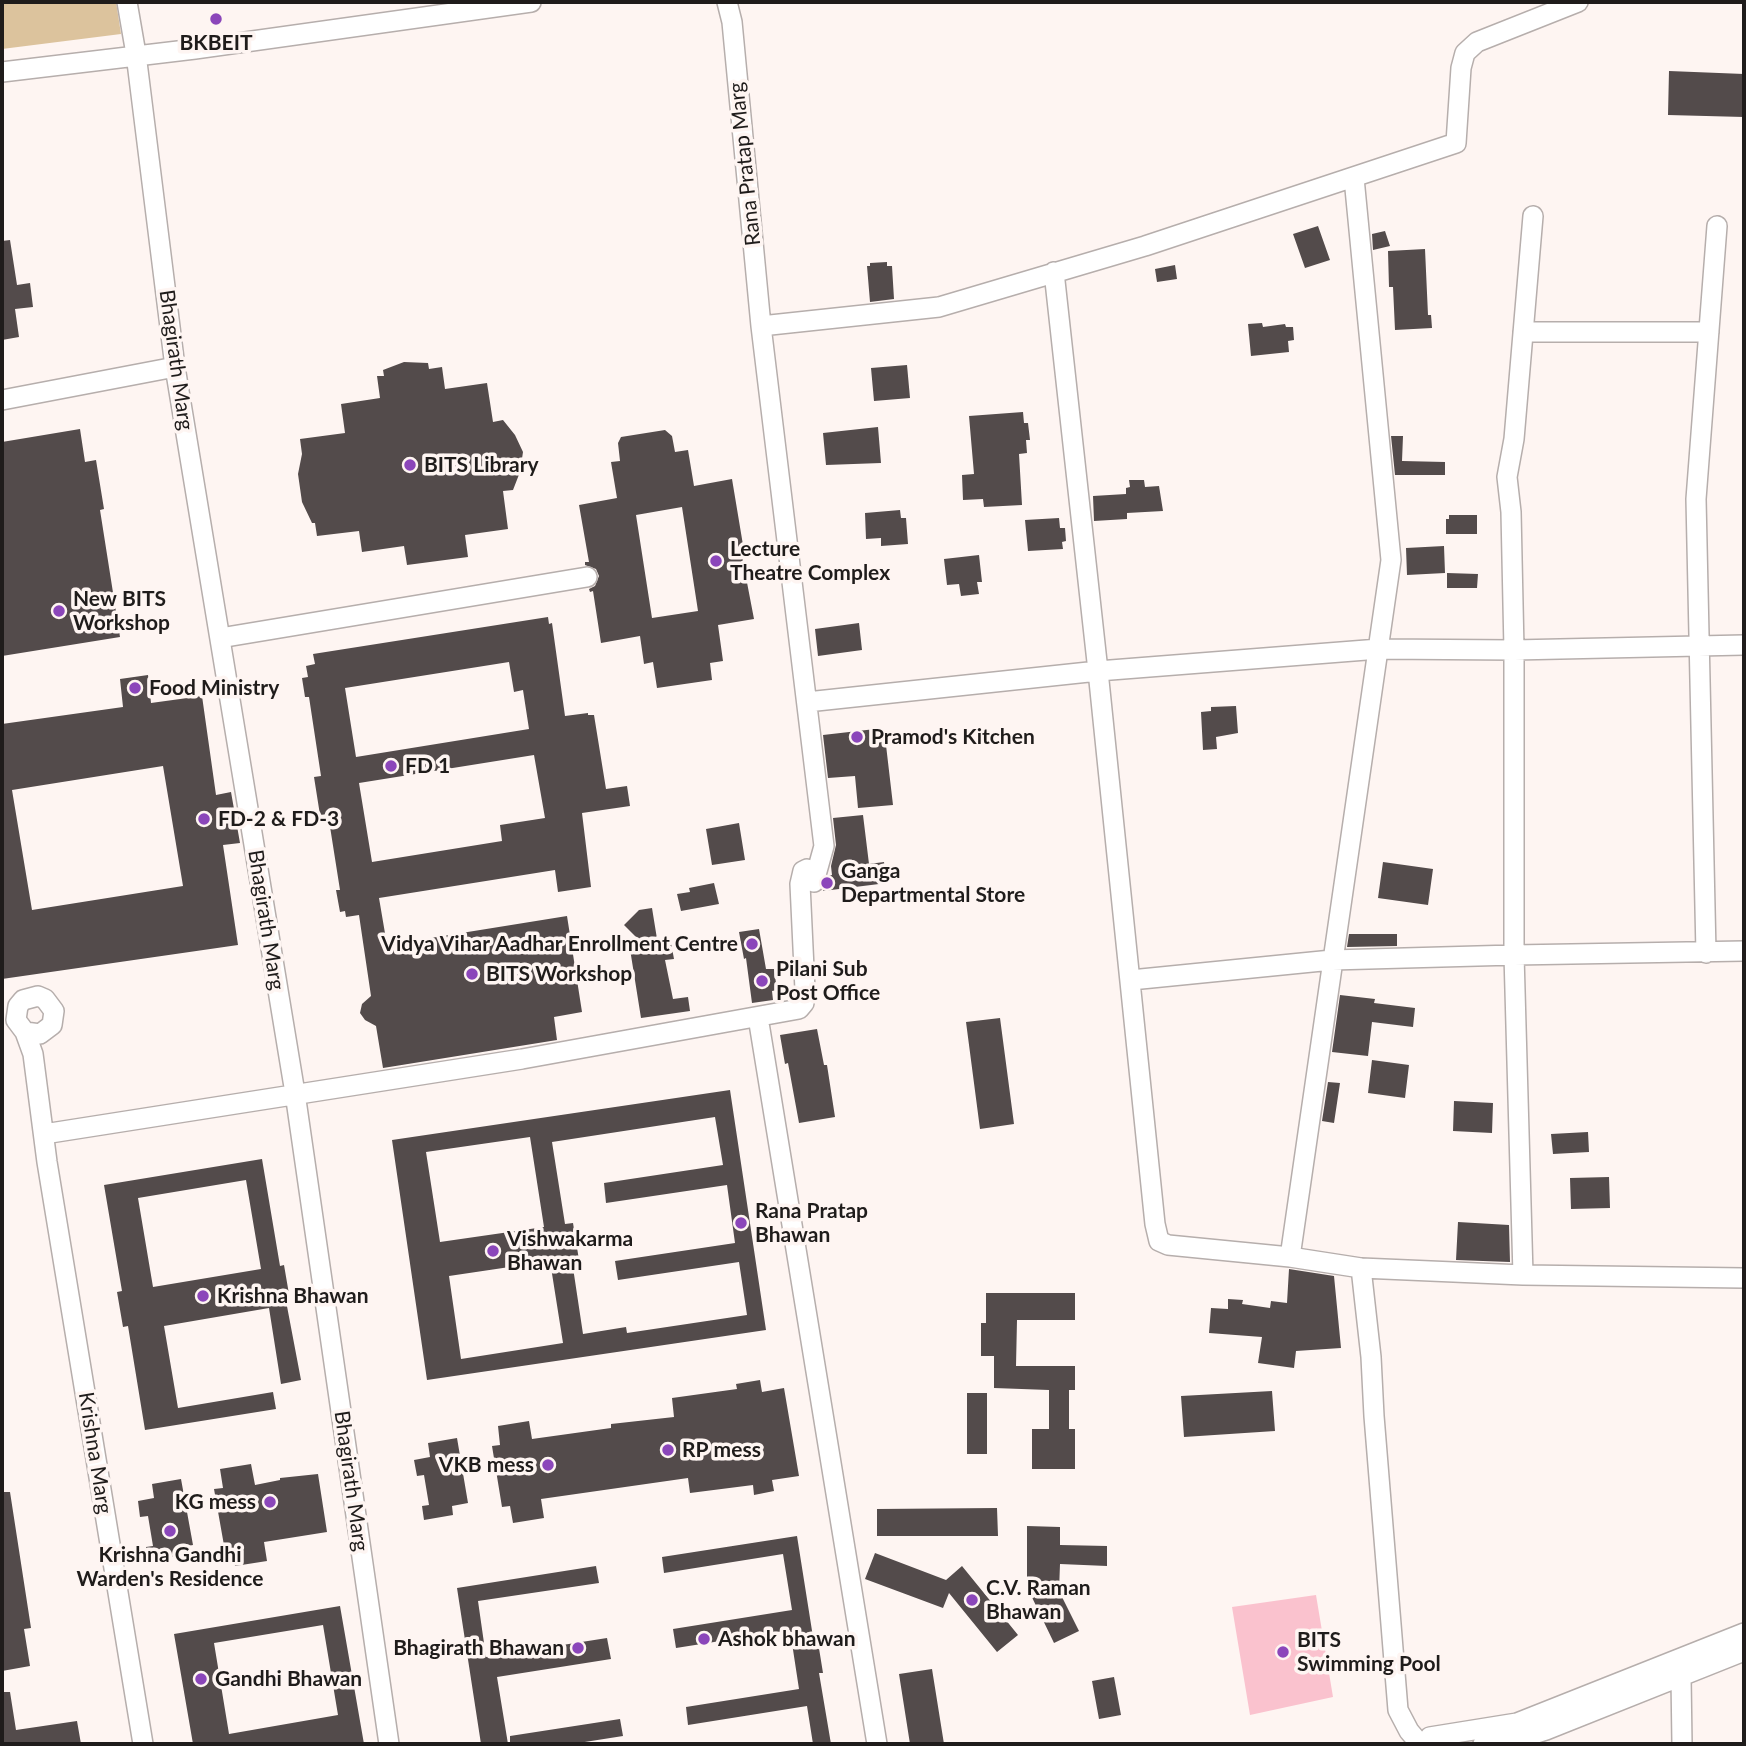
<!DOCTYPE html>
<html>
<head>
<meta charset="utf-8">
<style>
  body { margin:0 }
  #map { position:relative; width:1746px; height:1746px; overflow:hidden; background:#fef5f2; font-family:Lato,sans-serif }
  canvas { display:block }
  .frame { position:absolute; inset:0; border:4px solid #1f1c1b; pointer-events:none }
</style>
</head>
<body>
<div id="map">
<canvas width="1746" height="1746"></canvas>
<div class="frame"></div>
</div>
<script>
const c = document.querySelector('canvas').getContext('2d');
c.lineJoin = 'round';
function fill(path, color) {
  c.fillStyle = color;
  c.fill(path, 'evenodd');
}
function shape(rows) {
  const path = new Path2D();
  for (const r of rows) {
    path.moveTo(r[0], r[1]);
    for (let i = 2; i < r.length; i += 2) path.lineTo(r[i], r[i + 1]);
  }
  return path;
}
function trace(path, color, width, dash) {
  c.strokeStyle = color;
  c.lineWidth = width;
  c.lineCap = dash ? 'butt' : 'round';
  c.setLineDash(dash || []);
  c.stroke(path);
}
function drawText(font, color, halo, rows, align = 'center') {
  c.font = font + ' Lato,sans-serif';
  c.lineWidth = 7;
  c.setLineDash([]);
  c.textBaseline = 'middle';
  c.strokeStyle = halo;
  c.fillStyle = color;
  for (const [text, x, y, turn = 0] of rows) {
    c.save();
    c.translate(x, y);
    c.rotate((+turn || 0) * Math.PI / 180);
    c.textAlign = isNaN(turn) ? turn : align;
    if (halo) c.strokeText(text, 0, 0);
    c.fillText(text, 0, 0);
    c.restore();
  }
}
const green = shape([
  [2,2,116,2,121,34,2,49]
]);
const water = shape([
  [1316,1595,1333,1697,1250,1715,1232,1607]
]);
const building = shape([
  [1669,71,1744,74,1744,117,1668,115],
  [1318,226,1330,260,1305,268,1293,234],
  [1385,231,1390,246,1373,250,1372,234],
  [10,240,17,285,30,283,33,307,15,309,19,337,2,340,2,241],
  [1425,249,1428,315,1431,315,1432,328,1395,330,1393,287,1389,287,1388,251],
  [887,262,887,266,892,266,894,299,870,302,867,266,870,266,870,263],
  [1175,265,1177,279,1157,282,1155,269],
  [1262,323,1263,327,1285,324,1286,327,1293,327,1294,340,1288,341,1289,352,1251,356,1248,324],
  [404,362,428,363,429,369,442,367,445,389,487,383,493,422,503,420,515,435,523,452,520,472,513,490,503,491,508,529,465,535,468,557,407,565,404,546,362,552,359,531,317,536,315,523,312,523,302,502,298,474,302,454,300,439,345,433,341,404,380,398,377,376,384,376,383,370],
  [907,365,910,398,874,401,871,368],
  [1023,412,1024,423,1028,423,1030,440,1026,440,1027,453,1019,454,1022,505,984,507,983,499,963,500,962,475,974,474,969,416],
  [878,427,881,463,826,465,823,433],
  [80,429,85,462,96,460,104,509,100,510,120,637,2,656,2,442],
  [665,430,672,436,675,452,688,450,694,486,732,479,743,545,740,546,754,619,718,625,723,661,710,663,712,680,657,688,653,662,644,664,640,636,601,643,593,591,590,592,589,589,595,586,599,576,596,569,585,565,585,562,589,562,579,505,617,498,611,462,620,461,618,443,621,437],
  [682,507,698,611,652,618,636,515],
  [1391,436,1403,436,1402,461,1445,462,1445,475,1395,475],
  [1129,480,1144,480,1145,487,1159,486,1163,511,1127,513,1127,519,1094,521,1093,496,1126,494,1126,488,1130,487],
  [900,510,901,518,906,518,908,544,881,546,881,538,866,539,865,513],
  [1449,515,1477,515,1477,534,1446,534,1446,519,1449,519],
  [1059,518,1060,528,1065,528,1066,541,1062,542,1063,549,1028,551,1025,520],
  [1444,546,1445,573,1407,575,1406,548],
  [979,555,982,582,977,582,979,594,961,596,959,584,947,585,944,559],
  [1447,573,1478,574,1477,588,1447,588],
  [548,617,549,624,552,623,565,716,588,713,588,715,594,715,606,789,627,786,630,806,582,813,591,887,558,892,555,870,379,898,387,945,567,916,582,1012,554,1017,557,1040,383,1068,376,1026,365,1020,360,1013,362,1004,371,996,359,915,346,917,345,911,340,912,336,890,340,890,328,814,320,815,314,777,321,776,309,697,305,697,302,678,308,677,306,666,315,664,313,654],
  [509,662,514,692,523,690,529,729,356,757,345,688],
  [534,755,545,818,500,825,502,841,372,862,359,783],
  [859,623,862,650,818,656,815,629],
  [148,675,151,703,202,696,216,795,231,792,240,843,223,845,238,945,2,979,2,724,123,707,120,679],
  [163,766,183,886,32,910,12,790],
  [1236,706,1238,733,1216,737,1217,749,1203,750,1201,712,1211,711,1211,707],
  [884,728,893,805,858,808,855,776,828,778,823,735],
  [863,815,869,864,884,862,887,883,823,891,828,876,832,875,831,866,836,845,833,818],
  [739,823,745,860,712,865,706,829],
  [1383,862,1433,869,1428,905,1378,898],
  [714,883,719,904,681,911,677,894,690,892,689,888],
  [652,908,658,945,671,943,674,959,665,960,673,999,688,997,690,1011,641,1018,630,949,645,946,624,925,639,910],
  [759,929,766,969,774,969,777,990,772,991,773,1000,752,1003,746,958,744,959,739,932],
  [1349,934,1397,934,1397,946,1347,947],
  [1340,995,1375,999,1374,1003,1415,1008,1413,1027,1372,1022,1368,1056,1332,1052],
  [1000,1018,1014,1124,980,1129,966,1022],
  [817,1029,824,1065,827,1065,835,1117,799,1123,788,1063,785,1064,780,1035],
  [1372,1060,1409,1065,1405,1098,1368,1093],
  [1328,1082,1340,1083,1334,1123,1322,1121],
  [730,1090,766,1330,427,1380,392,1140],
  [715,1117,723,1165,604,1183,606,1203,727,1185,735,1243,615,1261,618,1280,739,1262,747,1315,627,1333,626,1327,583,1334,572,1261,579,1260,573,1223,565,1224,552,1142],
  [530,1137,544,1227,440,1242,426,1152],
  [550,1261,563,1343,461,1359,449,1276],
  [1454,1101,1493,1103,1492,1133,1453,1131],
  [1588,1132,1589,1152,1553,1154,1551,1134],
  [262,1159,280,1266,284,1265,290,1300,286,1301,301,1380,281,1384,269,1308,164,1326,178,1408,273,1392,276,1409,145,1430,128,1326,123,1327,117,1292,122,1291,104,1185],
  [246,1180,261,1269,153,1287,138,1198],
  [1609,1177,1610,1208,1571,1209,1570,1178],
  [1458,1222,1509,1225,1510,1262,1456,1260],
  [1289,1269,1334,1276,1341,1348,1296,1351,1294,1368,1258,1363,1262,1337,1209,1333,1211,1308,1228,1309,1228,1299,1243,1300,1242,1304,1270,1308,1271,1301,1287,1303],
  [986,1293,1075,1293,1075,1320,1017,1320,1016,1366,1075,1366,1075,1390,1069,1390,1069,1429,1075,1429,1075,1469,1032,1469,1032,1429,1049,1429,1049,1390,994,1388,994,1356,981,1356,981,1323,986,1323],
  [760,1380,762,1392,784,1388,799,1476,772,1480,774,1491,754,1495,753,1485,690,1493,688,1478,541,1499,544,1518,513,1523,510,1506,502,1507,492,1446,500,1445,498,1426,529,1421,532,1439,611,1428,611,1424,674,1417,672,1398,737,1389,736,1384],
  [1272,1391,1275,1431,1184,1437,1181,1396],
  [967,1393,987,1393,987,1454,967,1454],
  [457,1438,468,1503,452,1506,453,1515,424,1520,422,1506,429,1505,424,1475,417,1476,414,1460,430,1457,428,1443],
  [251,1464,255,1485,280,1480,280,1478,318,1474,327,1532,264,1542,267,1561,235,1566,233,1549,225,1551,214,1489,223,1488,220,1469],
  [181,1479,193,1545,176,1548,177,1556,148,1561,146,1547,153,1546,148,1516,140,1517,138,1501,154,1498,152,1484],
  [2,1492,10,1492,31,1628,24,1629,30,1666,2,1671],
  [997,1508,998,1536,877,1536,877,1509],
  [1027,1526,1060,1527,1060,1545,1107,1546,1107,1566,1060,1564,1059,1591,1079,1631,1054,1643,1027,1587],
  [797,1536,813,1637,817,1636,823,1673,819,1673,831,1744,813,1744,807,1706,688,1725,686,1707,799,1689,790,1630,676,1648,673,1629,792,1610,783,1554,664,1573,662,1557],
  [875,1553,946,1580,962,1566,1018,1635,997,1652,949,1593,943,1608,865,1579],
  [596,1566,599,1583,478,1601,486,1657,607,1638,611,1659,497,1677,508,1744,481,1744,457,1588],
  [340,1606,364,1744,193,1744,174,1634],
  [323,1625,338,1715,229,1734,214,1643],
  [932,1669,944,1744,910,1744,899,1674],
  [1114,1677,1121,1715,1099,1719,1092,1681],
  [2,1692,10,1692,16,1730,77,1721,81,1744,2,1744],
  [620,1719,623,1736,572,1744,510,1744,510,1736]
]);
const minor = shape([
  [127,2,136,54,175,367,295,1093,389,1744],
  [727,2,732,22,761,326,824,846,814,882],
  [2,72,195,49,531,2],
  [1054,272,1098,671,1155,1224,1159,1241,1168,1245,1290,1257,1361,1268,1523,1275,1744,1278],
  [761,326,939,307,1145,246,1456,143,1461,68,1465,53,1477,42,1578,2],
  [1523,332,1709,332],
  [2,400,175,367],
  [220,638,587,577],
  [807,702,1098,671,1379,649,1514,650,1744,645],
  [1706,953,1696,499,1717,226],
  [1131,980,1332,960,1514,955,1744,951],
  [758,1017,877,1744],
  [25,1032,40,1034,52,1025,54,1011,45,999,38,996,23,1000,18,1006,16,1020,25,1032,33,1054,47,1162,143,1744],
  [44,1134,522,1059,799,1009,804,1003,805,990,800,884,803,871,807,869,814,882],
  [1290,1257,1391,560,1354,178],
  [1361,1268,1371,1357,1374,1416,1398,1710,1409,1731,1420,1744],
  [1523,1275,1514,955,1514,650,1511,512,1507,477,1514,439,1533,216],
  [1681,1677,1682,1744],
  [1428,1744,1430,1737,1517,1723,1744,1633],
  [1483,1744,1521,1738,1546,1730,1744,1651]
]);
const markers = [
  [216,19,7,"#8b46ba"],
  [410,465,7,"#8b46ba"],
  [716,561,7,"#8b46ba"],
  [59,611,7,"#8b46ba"],
  [135,688,7,"#8b46ba"],
  [857,737,7,"#8b46ba"],
  [391,766,7,"#8b46ba"],
  [204,819,7,"#8b46ba"],
  [827,883,7,"#8b46ba"],
  [752,944,7,"#8b46ba"],
  [472,974,7,"#8b46ba"],
  [762,981,7,"#8b46ba"],
  [741,1223,7,"#8b46ba"],
  [493,1251,7,"#8b46ba"],
  [203,1296,7,"#8b46ba"],
  [668,1450,7,"#8b46ba"],
  [548,1465,7,"#8b46ba"],
  [270,1502,7,"#8b46ba"],
  [170,1531,7,"#8b46ba"],
  [972,1600,7,"#8b46ba"],
  [704,1639,7,"#8b46ba"],
  [578,1648,7,"#8b46ba"],
  [1283,1652,7,"#8b46ba"],
  [201,1679,7,"#8b46ba"]
];
const poiNames = [
  ["BKBEIT",216,43,"center"],
  ["BITS Library",424,465],
  ["Lecture",730,549],
  ["Theatre Complex",730,573],
  ["New BITS",73,599],
  ["Workshop",73,623],
  ["Food Ministry",149,688],
  ["Pramod's Kitchen",871,737],
  ["FD 1",405,766],
  ["FD-2 & FD-3",218,819],
  ["Ganga",841,871],
  ["Departmental Store",841,895],
  ["Vidya Vihar Aadhar Enrollment Centre",738,944,"right"],
  ["Pilani Sub",776,969],
  ["Post Office",776,993],
  ["BITS Workshop",486,974],
  ["Rana Pratap",755,1211],
  ["Bhawan",755,1235],
  ["Vishwakarma",507,1239],
  ["Bhawan",507,1263],
  ["Krishna Bhawan",217,1296],
  ["RP mess",682,1450],
  ["VKB mess",534,1465,"right"],
  ["KG mess",256,1502,"right"],
  ["Krishna Gandhi",170,1555,"center"],
  ["Warden's Residence",170,1579,"center"],
  ["C.V. Raman",986,1588],
  ["Bhawan",986,1612],
  ["Ashok bhawan",718,1639],
  ["BITS",1297,1640],
  ["Swimming Pool",1297,1664],
  ["Bhagirath Bhawan",564,1648,"right"],
  ["Gandhi Bhawan",215,1679]
];
const streetNames = [
  ["Rana Pratap Marg",745,164,-96],
  ["Bhagirath Marg",176,360,82],
  ["Bhagirath Marg",266,920,81],
  ["Krishna Marg",95,1453,81],
  ["Bhagirath Marg",351,1481,82]
];
fill(green, '#dcc39d');
fill(water, '#fac2ce');
fill(building, '#534b4b');
trace(minor, '#b6aeac', 22);
trace(minor, '#fff', 19);
for (const [x, y, r, color] of markers) {
  const dot = new Path2D();
  dot.arc(x, y, r, 0, 2 * Math.PI);
  c.fillStyle = color;
  c.fill(dot);
  trace(dot, '#fef5f2', 2.5);
}
drawText('bold 21px', '#1f1c1b', '#fef5f2', poiNames, 'left');
drawText('21px', '#1f1c1b', '#fef5f2', streetNames);
</script>
</body>
</html>
